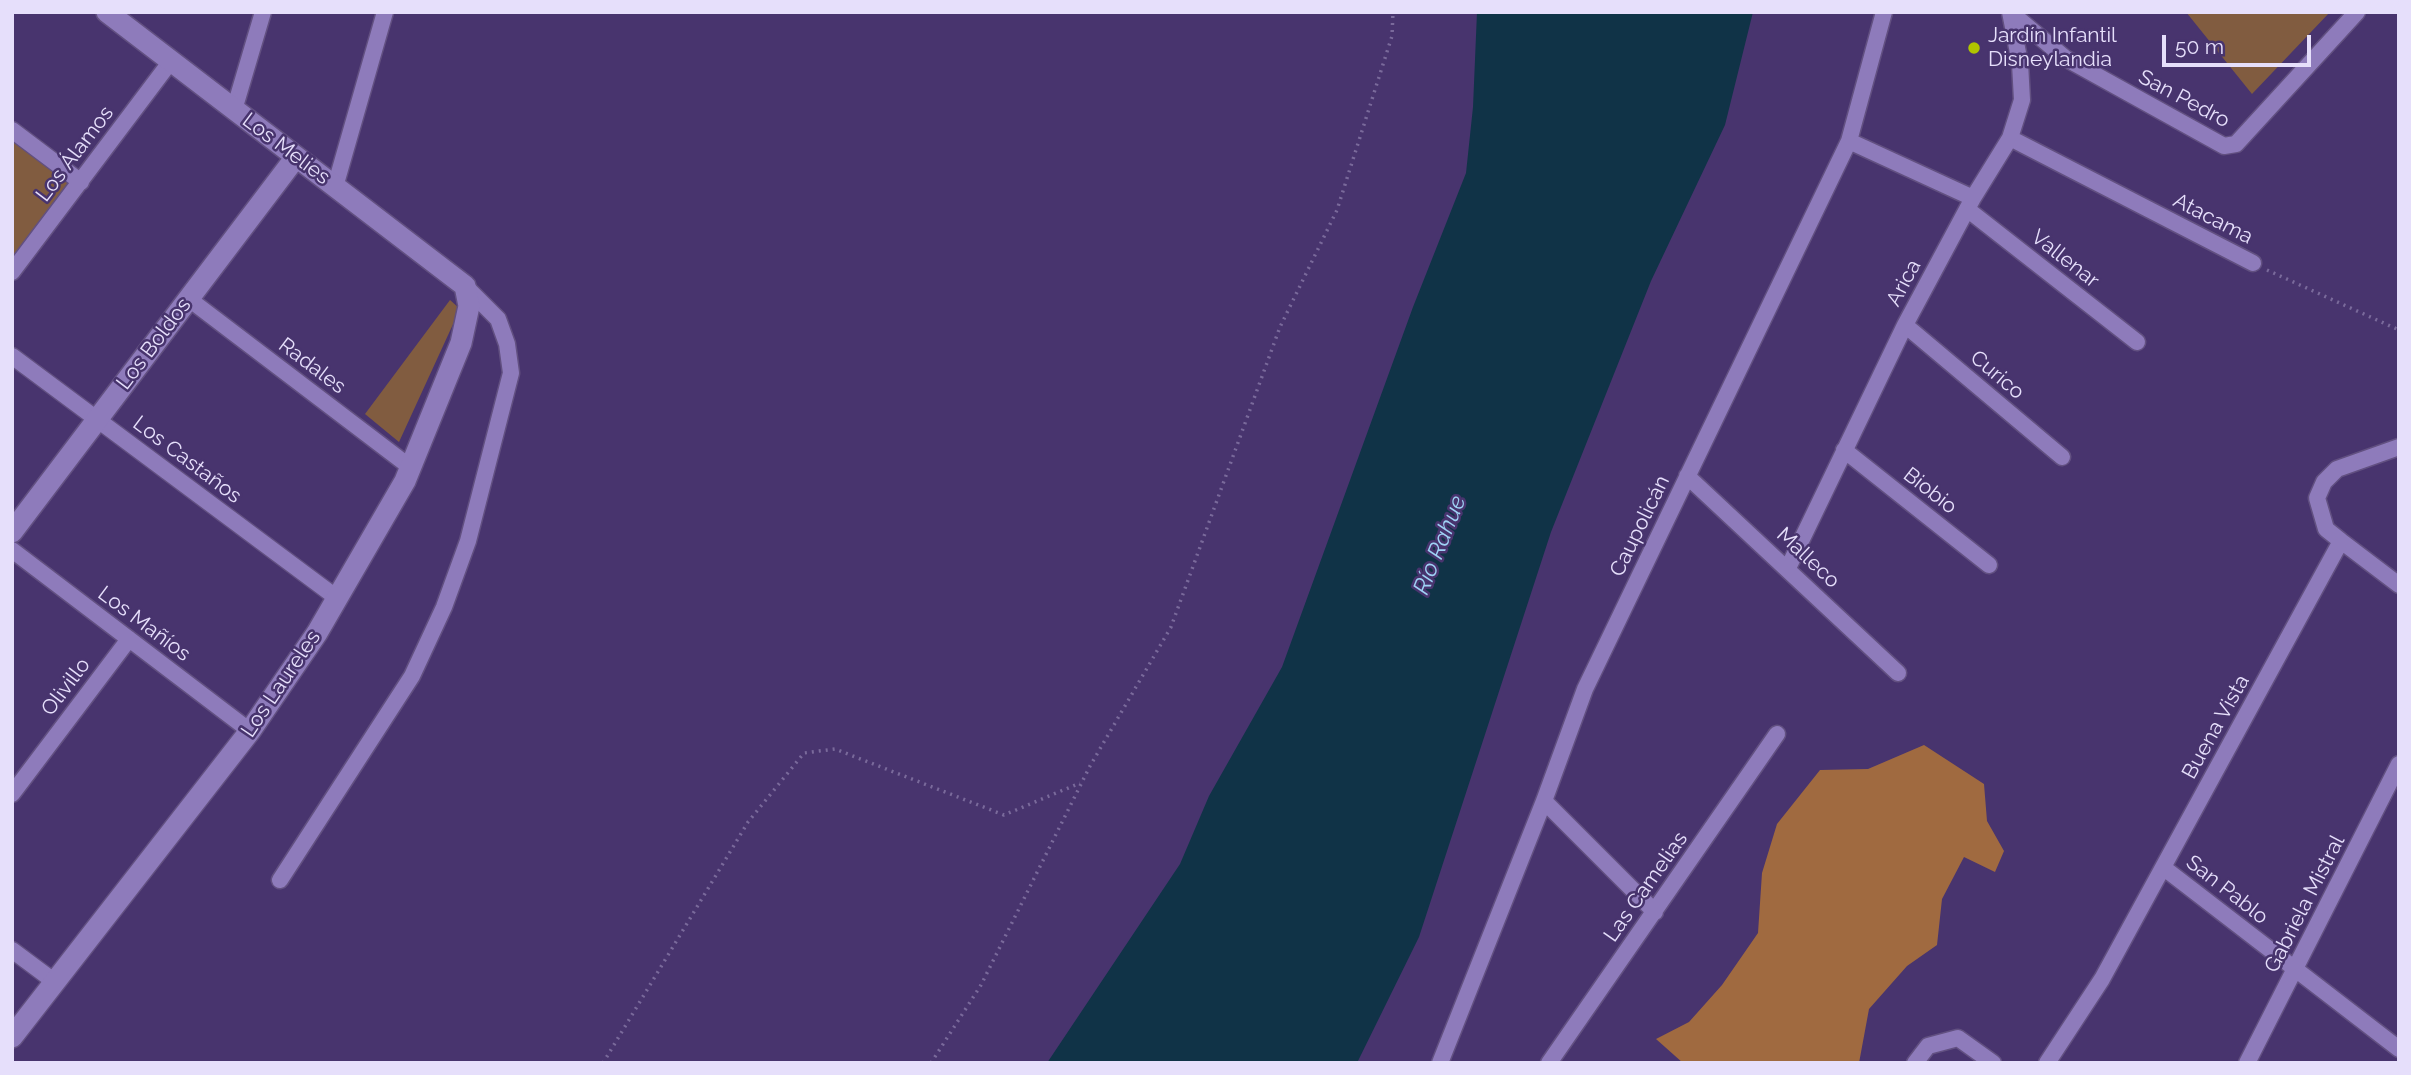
<!DOCTYPE html>
<html>
<head>
<meta charset="utf-8">
<style>
  body { margin:0 }
  #map { position:relative; width:2411px; height:1075px; overflow:hidden; background:#48346e; font-family:Raleway,sans-serif }
  canvas { display:block }
  .frame { position:absolute; inset:0; border:14px solid #e6dffb; pointer-events:none }
  .scale { position:absolute; left:2162px; top:35px; width:149px; height:32px; box-sizing:border-box; border:4px solid #e6dffb; border-top:0; padding-left:9px; font-size:21px; line-height:24px; white-space:nowrap; color:#e6dffb; -webkit-text-stroke:5px #48346e; paint-order:stroke }
</style>
</head>
<body>
<div id="map">
<canvas width="2411" height="1075"></canvas>
<div class="frame"></div>
<div class="scale">50 m</div>
</div>
<script>
const c = document.querySelector('canvas').getContext('2d');
c.lineJoin = 'round';
function fill(path, color) {
  c.fillStyle = color;
  c.fill(path, 'evenodd');
}
function shape(rows) {
  const path = new Path2D();
  for (const r of rows) {
    path.moveTo(r[0], r[1]);
    for (let i = 2; i < r.length; i += 2) path.lineTo(r[i], r[i + 1]);
  }
  return path;
}
function trace(path, color, width, dash) {
  c.strokeStyle = color;
  c.lineWidth = width;
  c.lineCap = dash ? 'butt' : 'round';
  c.setLineDash(dash || []);
  c.stroke(path);
}
function drawText(font, color, halo, rows, align = 'center') {
  c.font = font + ' Raleway,sans-serif';
  c.lineWidth = 5;
  c.setLineDash([]);
  c.textBaseline = 'middle';
  c.strokeStyle = halo;
  c.fillStyle = color;
  for (const [text, x, y, turn = 0] of rows) {
    c.save();
    c.translate(x, y);
    c.rotate((+turn || 0) * Math.PI / 180);
    c.textAlign = isNaN(turn) ? turn : align;
    if (halo) c.strokeText(text, 0, 0);
    c.fillText(text, 0, 0);
    c.restore();
  }
}
const green = shape([
  [2186,12,2330,12,2252,94],
  [12,137,72,183,12,260],
  [450,300,460,309,399,442,365,414]
]);
const forest = shape([
  [1924,745,1984,784,1987,821,2004,851,1995,872,1964,857,1942,899,1937,945,1907,966,1869,1009,1859,1063,1683,1063,1656,1039,1689,1022,1722,985,1758,933,1762,873,1777,824,1820,770,1868,769]
]);
const water = shape([
  [1477,12,1753,12,1725,125,1651,281,1551,532,1419,937,1357,1063,1047,1063,1180,864,1209,796,1282,667,1413,307,1466,173,1473,107]
]);
const path = shape([
  [2267,270,2399,330],
  [603,1063,748,822,804,753,835,749,1004,815,1080,783],
  [931,1063,981,985,1090,766,1171,627,1280,327,1337,210,1392,36,1393,12]
]);
const minor = shape([
  [2010,12,2065,58,2224,146,2236,144,2357,12],
  [234,110,263,12],
  [12,130,81,182],
  [2010,138,2253,263],
  [1849,141,1973,198],
  [335,187,385,12],
  [1967,209,2137,342],
  [12,272,171,61],
  [189,299,410,467],
  [1905,325,2062,457],
  [12,356,337,598],
  [1844,450,1989,565],
  [1687,476,1898,673],
  [2341,541,2399,585],
  [12,550,250,731],
  [1788,568,1905,325,1973,198,2010,138,2022,100,2020,63,2010,12],
  [12,794,129,639],
  [1544,801,1655,912],
  [2164,868,2399,1049],
  [280,880,412,676,444,607,468,541,511,373,507,344,498,319,465,286],
  [12,950,55,982],
  [1440,1063,1544,801,1585,689,1849,141,1884,12],
  [1549,1063,1777,734],
  [1915,1063,1928,1046,1958,1038,1993,1063],
  [2047,1063,2102,979,2341,541,2326,529,2317,498,2324,482,2337,469,2399,447],
  [2247,1063,2399,764]
]);
const tertiary = shape([
  [12,532,296,157],
  [12,1037,250,731,317,633,405,481,461,343,469,306,465,286,107,12]
]);
const markers = [
  [1974,48,7,"#b0c500"]
];
const poiNames = [
  ["Jardín Infantil",1988,36],
  ["Disneylandia",1988,60]
];
const streetNames = [
  ["San Pedro",2184,99,28],
  ["Los Melies",286,149,37],
  ["Los Álamos",75,154,-53],
  ["Atacama",2213,219,27],
  ["Vallenar",2065,259,38],
  ["Arica",1904,283,-62],
  ["Los Boldos",154,344,-53],
  ["Radales",312,366,37],
  ["Curico",1997,375,40],
  ["Los Castaños",187,460,37],
  ["Biobio",1930,491,38],
  ["Caupolicán",1640,526,-64],
  ["Malleco",1808,558,43],
  ["Los Mañíos",144,624,37],
  ["Los Laureles",281,684,-56],
  ["Olivillo",66,687,-53],
  ["Buena Vista",2216,727,-61],
  ["Las Camelias",1646,887,-55],
  ["San Pablo",2227,890,38],
  ["Gabriela Mistral",2305,904,-63]
];
const waterNames = [
  ["Río Rahue",1440,545,-68]
];
fill(green, '#815c40');
fill(forest, '#a06a40');
fill(water, '#103347');
trace(minor, '#625081', 19);
trace(tertiary, '#625081', 24);
trace(path, '#7a6a9b', 3.5, [2, 5]);
trace(minor, '#8e7bbb', 16);
trace(tertiary, '#8e7bbb', 21);
for (const [x, y, r, color] of markers) {
  const dot = new Path2D();
  dot.arc(x, y, r, 0, 2 * Math.PI);
  c.fillStyle = color;
  c.fill(dot);
  trace(dot, '#48346e', 2.5);
}
drawText('21px', '#e6dffb', '#48346e', poiNames, 'left');
drawText('21px', '#e6dffb', '#48346e', streetNames);
drawText('italic 23px', '#9ed2f4', '#48346e', waterNames);
</script>
</body>
</html>
